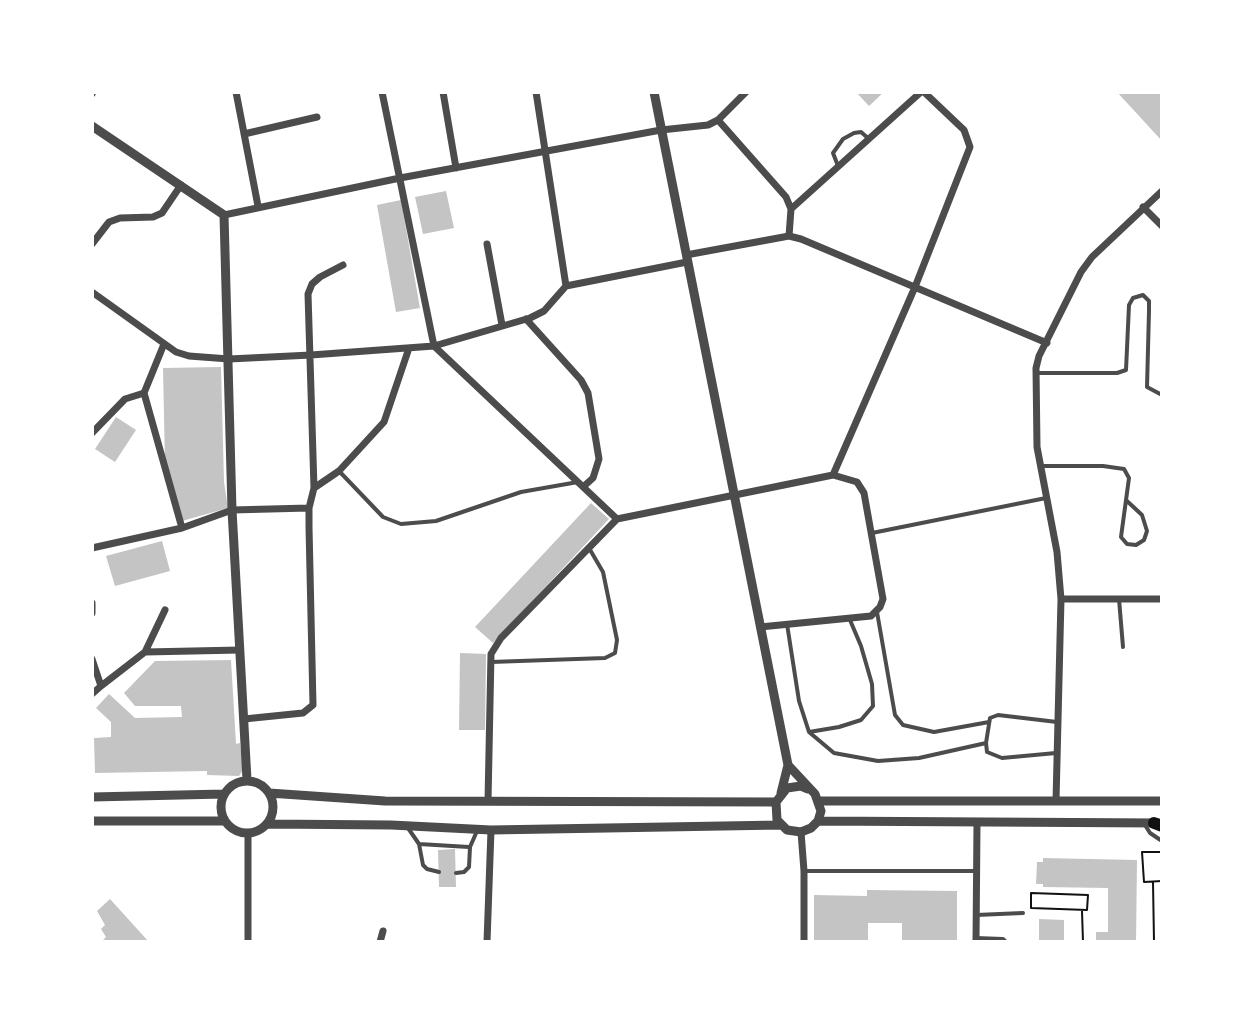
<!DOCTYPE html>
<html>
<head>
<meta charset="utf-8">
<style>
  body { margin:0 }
  #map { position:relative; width:1254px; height:1034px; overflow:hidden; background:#fff; font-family:"DejaVu Sans",sans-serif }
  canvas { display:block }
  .frame { position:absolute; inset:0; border:94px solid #fff; pointer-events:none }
</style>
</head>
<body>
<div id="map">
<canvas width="1254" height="1034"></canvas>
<div class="frame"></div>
</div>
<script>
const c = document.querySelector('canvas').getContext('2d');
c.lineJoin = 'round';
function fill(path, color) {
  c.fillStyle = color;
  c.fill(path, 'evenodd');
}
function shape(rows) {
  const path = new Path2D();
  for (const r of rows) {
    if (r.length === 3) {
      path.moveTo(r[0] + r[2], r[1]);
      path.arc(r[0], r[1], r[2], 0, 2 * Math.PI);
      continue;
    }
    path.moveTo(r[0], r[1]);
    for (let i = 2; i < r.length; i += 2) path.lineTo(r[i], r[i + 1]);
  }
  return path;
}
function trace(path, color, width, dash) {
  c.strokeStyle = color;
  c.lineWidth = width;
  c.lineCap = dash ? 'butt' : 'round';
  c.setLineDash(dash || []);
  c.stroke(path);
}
const building = shape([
  [856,92,884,92,869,106],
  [1117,92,1158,92,1162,96,1162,141],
  [446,191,454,228,423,234,415,197],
  [401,200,420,308,396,312,377,205],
  [221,367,224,482,228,508,182,521,165,463,163,368],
  [116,417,136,430,115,462,95,449],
  [591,503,609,519,493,643,475,627],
  [162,541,170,571,115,586,106,556],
  [460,653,486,654,485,730,459,730],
  [231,660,236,744,240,743,243,770,239,776,207,775,207,771,95,773,94,738,111,737,111,722,96,708,109,694,135,718,182,717,181,706,135,706,124,693,155,661],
  [455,849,456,887,439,887,438,850],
  [1043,858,1137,860,1136,942,1096,942,1096,932,1108,932,1108,888,1043,887,1043,884,1036,884,1037,862,1043,862],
  [867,890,957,891,957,942,902,942,902,923,868,923,868,942,814,942,814,895,867,896],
  [110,899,149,942,101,942,106,937,101,929,105,925,97,911],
  [1039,919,1064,920,1064,942,1039,942]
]);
const path = shape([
  [1161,852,1142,852,1144,882,1162,881],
  [1161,852,1162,867],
  [1153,882,1154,942],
  [1031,893,1088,895,1087,910,1031,908,1031,893],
  [1082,911,1083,942]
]);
const service = shape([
  [838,166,833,153,843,139,854,133,861,132,869,139],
  [1037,373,1117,373,1126,370,1129,305,1133,298,1143,295,1149,301,1149,311,1147,387,1162,395],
  [1162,429,1162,455],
  [1040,466,1103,466,1124,469,1129,478,1121,537,1127,544,1136,545,1144,540,1147,531,1142,515,1127,501],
  [339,471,383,517,401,524,436,521,521,492,578,482],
  [872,533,1046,498],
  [1119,599,1123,647],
  [877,612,895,715,903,725,934,732,989,722],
  [787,624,799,701,809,732,834,753,878,761,919,758,986,743],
  [491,662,605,658,615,653,617,640,603,572,589,548],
  [809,732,839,727,861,720,873,706,872,684,861,646,850,620],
  [1056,753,1002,758,987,752,986,743,990,718,998,715,1057,722],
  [1145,825,1150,833,1162,841],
  [408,828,419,844,423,865,427,869,439,872],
  [419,844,469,847],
  [804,871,976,871],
  [456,873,464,872,469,867,470,847,477,831],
  [976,915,1023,913],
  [976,938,1003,939,1006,942]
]);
const minor = shape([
  [236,92,258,206],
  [382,92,434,346,617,519,501,638,491,654,488,801],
  [443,92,456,168],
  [536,92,566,286],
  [92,94,93,92],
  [718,120,786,197,791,209,789,236],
  [244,134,317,117],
  [1143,207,1162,226],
  [791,209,921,92],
  [224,215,400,178,661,130,708,125,718,120,746,92],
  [92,244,109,222,120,218,153,217,162,213,181,185],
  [487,244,502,325],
  [686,255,789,236,801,239,1047,343],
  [92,292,176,352,189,356,229,359,311,355,434,346,530,318,544,311,566,286,687,262],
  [526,319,581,380,588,393,599,459,593,478,583,487],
  [164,344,144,393,182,528],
  [92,433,125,399,144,393],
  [833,475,915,287,970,147,964,130,924,92],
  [314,488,339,471,384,422,409,348],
  [617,519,833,475,857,482,864,493,883,599,880,607,871,616,760,627],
  [92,548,182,528,232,510,309,508],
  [1061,599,1162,599],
  [92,603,92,613],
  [145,652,240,650],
  [92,659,101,686,92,694],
  [101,686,145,652,165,610],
  [244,719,303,713,313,705,309,527,309,508,314,488,308,294,312,284,320,277,343,265],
  [1056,801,1061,599,1057,552,1037,447,1036,368,1039,356,1081,272,1092,257,1162,191],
  [801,832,804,871,804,942],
  [248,833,248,942],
  [380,942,383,931],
  [487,942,491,830],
  [976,942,977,824]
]);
const tertiary = shape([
  [654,92,788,765,781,793],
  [92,126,224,215,232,510,247,780],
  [788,765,815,794,821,811,818,821,811,828,801,832,787,830,777,820,776,802,787,788,801,786,808,789],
  [247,807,26],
  [269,793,385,801,776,802],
  [92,797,224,794],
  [819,801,1162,801],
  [92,821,225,821],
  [818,821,1158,823],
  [267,824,391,825,491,830,781,825]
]);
const trunk = shape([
  [1154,823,1162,826]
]);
fill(building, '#c4c4c4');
trace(path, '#111', 2);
trace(service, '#4c4c4c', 4);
trace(minor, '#4c4c4c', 7);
trace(tertiary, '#4c4c4c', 9);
trace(trunk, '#111', 12);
</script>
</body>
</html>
